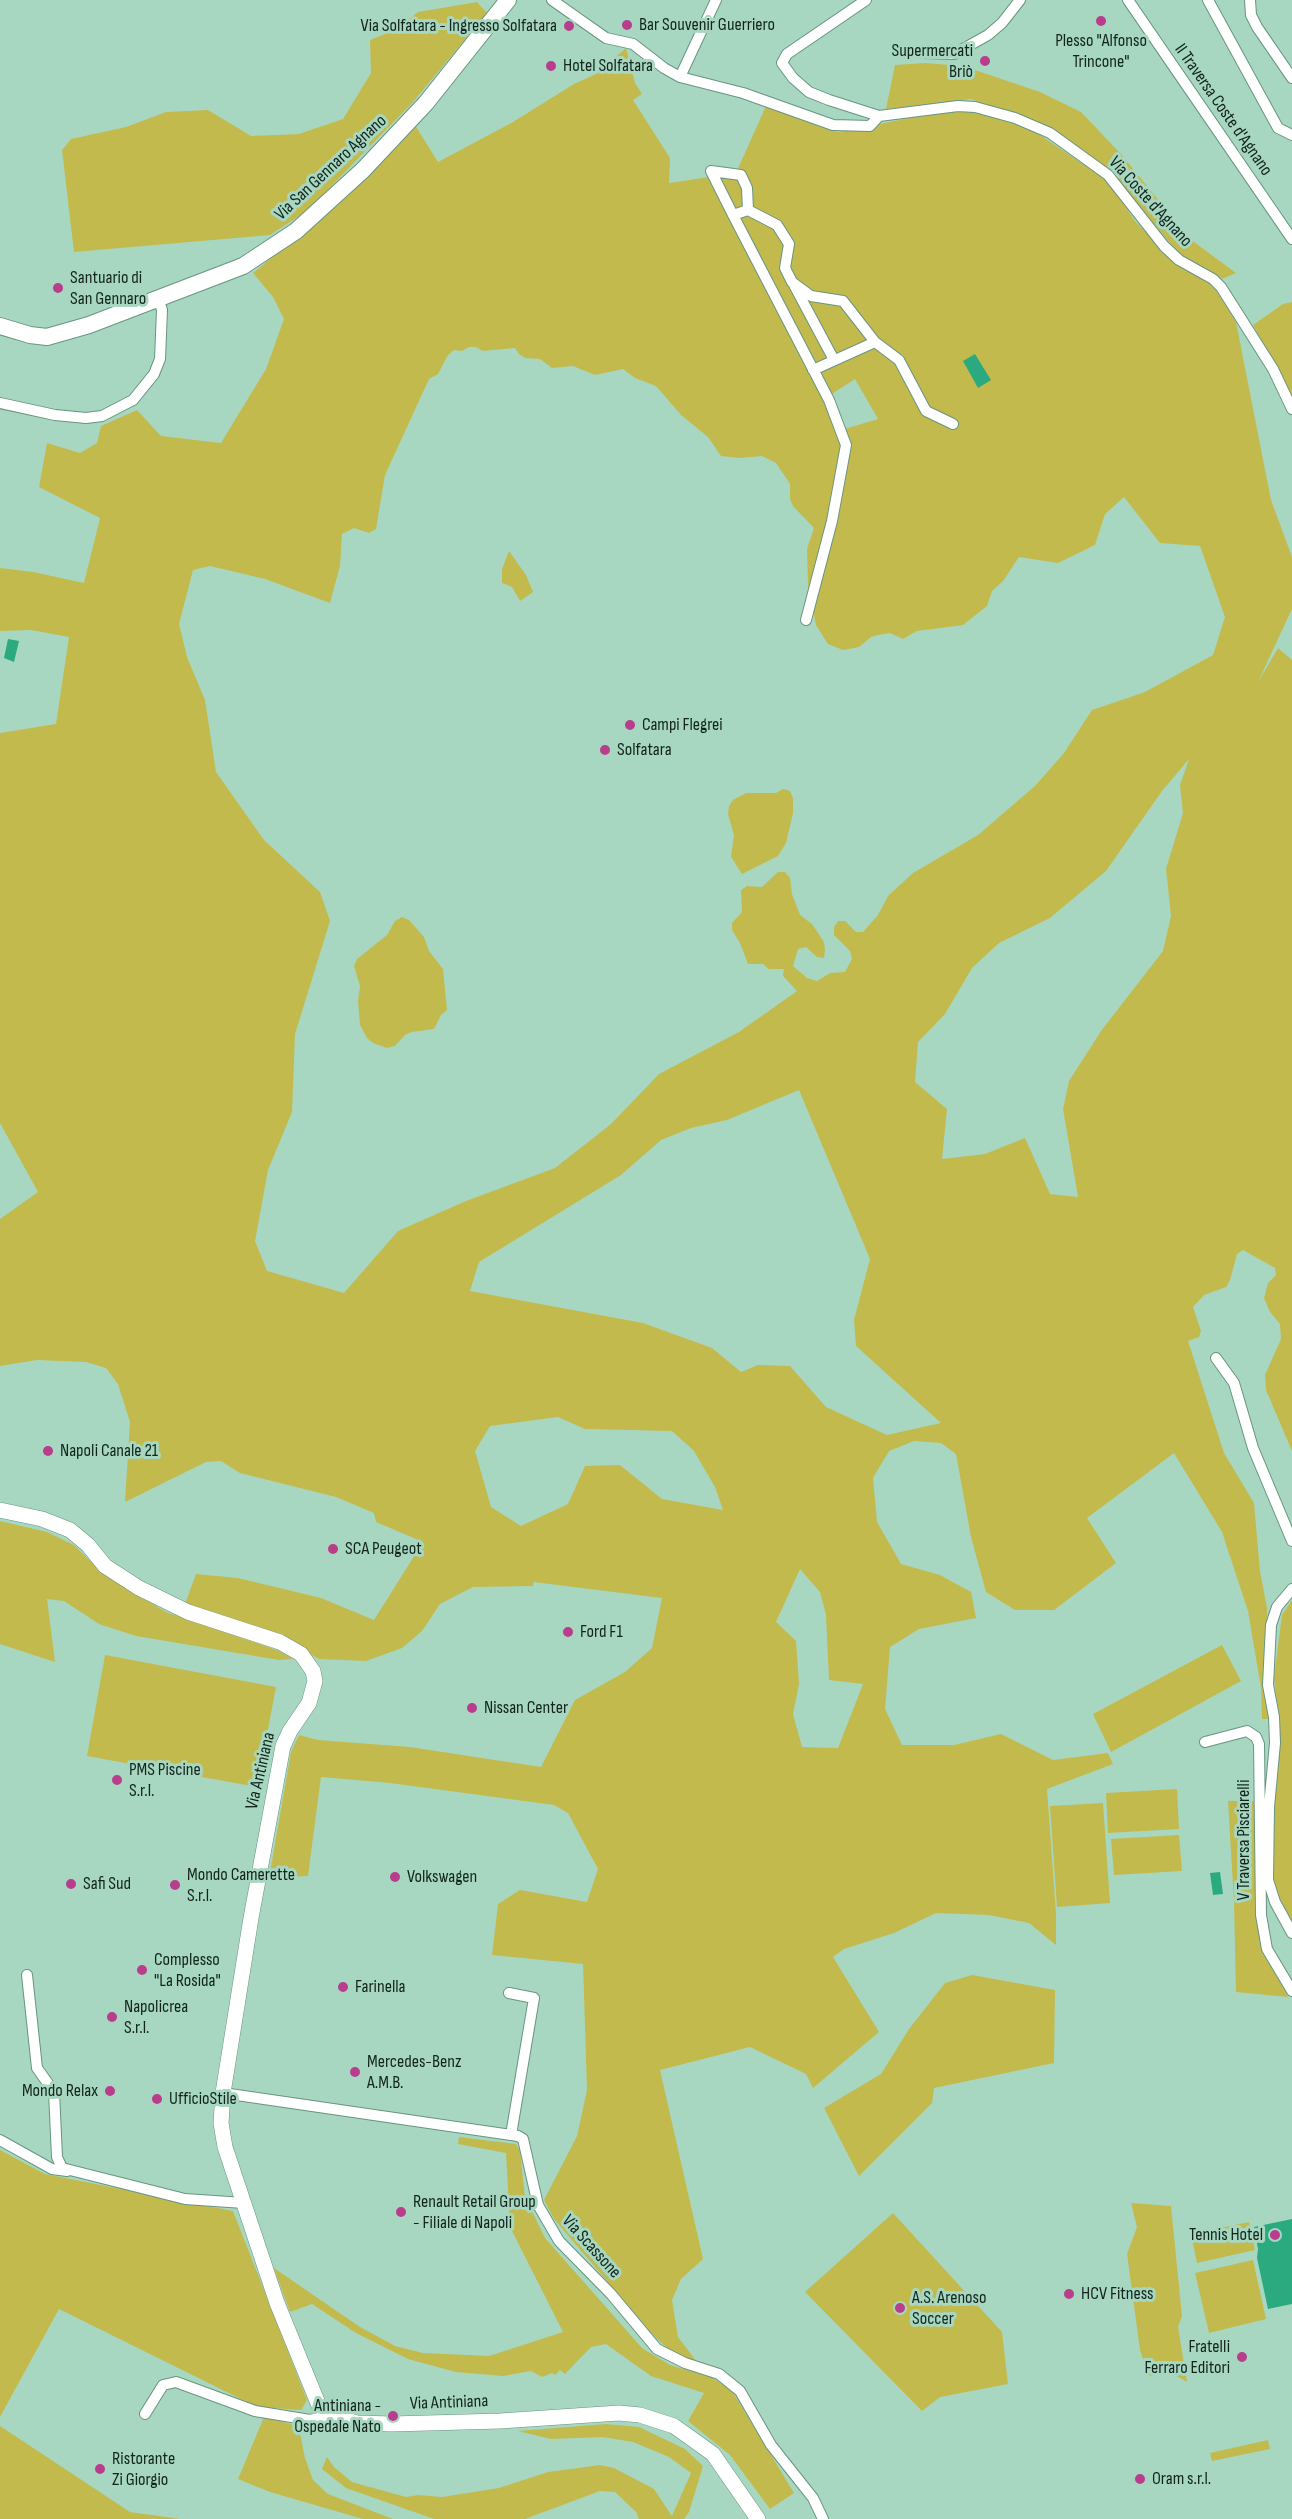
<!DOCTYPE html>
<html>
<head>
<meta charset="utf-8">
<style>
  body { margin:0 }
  canvas { display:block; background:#a7d7c0 }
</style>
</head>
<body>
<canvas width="1292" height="2519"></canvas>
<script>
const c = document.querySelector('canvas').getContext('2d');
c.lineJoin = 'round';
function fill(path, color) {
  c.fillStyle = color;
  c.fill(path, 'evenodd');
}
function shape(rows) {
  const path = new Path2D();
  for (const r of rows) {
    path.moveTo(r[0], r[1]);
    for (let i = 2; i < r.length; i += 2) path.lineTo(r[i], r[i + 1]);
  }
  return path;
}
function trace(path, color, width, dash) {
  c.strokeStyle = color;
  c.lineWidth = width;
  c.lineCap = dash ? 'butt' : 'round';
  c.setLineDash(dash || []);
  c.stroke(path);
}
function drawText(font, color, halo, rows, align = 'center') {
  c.font = font + ' "Sofia Sans Condensed",sans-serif';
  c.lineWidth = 6;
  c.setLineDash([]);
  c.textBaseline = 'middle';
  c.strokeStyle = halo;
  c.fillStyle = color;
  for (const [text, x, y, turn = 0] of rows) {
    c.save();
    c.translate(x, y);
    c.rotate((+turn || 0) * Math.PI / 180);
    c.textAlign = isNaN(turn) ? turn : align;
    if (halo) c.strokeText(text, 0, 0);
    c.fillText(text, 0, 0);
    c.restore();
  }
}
const green = shape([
  [477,2,487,13,413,102,307,211,270,235,74,252,62,150,71,139,126,127,166,112,208,110,251,136,299,134,343,119,371,73,370,40,397,29,418,12],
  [626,48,635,83,642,94,633,100,670,158,669,183,736,173,766,106,838,132,925,115,963,111,980,114,1031,129,1108,181,1135,221,1175,263,1211,282,1236,322,1271,500,1292,557,1292,609,1258,682,1278,648,1292,660,1292,1451,1266,1390,1265,1375,1281,1339,1280,1324,1270,1312,1264,1298,1268,1283,1276,1275,1275,1268,1243,1250,1237,1254,1230,1280,1226,1287,1204,1295,1193,1307,1201,1331,1199,1337,1188,1341,1224,1453,1254,1503,1260,1571,1267,1608,1270,1719,1262,1719,1261,1688,1248,1611,1222,1532,1174,1453,1087,1518,1116,1563,1054,1610,1015,1610,986,1592,971,1537,956,1454,941,1443,914,1441,889,1451,873,1478,877,1522,901,1564,940,1575,971,1592,976,1618,919,1629,890,1647,885,1709,902,1745,954,1745,1001,1734,1053,1760,1108,1753,1113,1764,1047,1789,1056,1914,1056,1945,1029,1923,989,1915,936,1913,894,1933,844,1949,833,1957,879,2032,813,2088,806,2074,750,2047,660,2070,703,2259,681,2279,672,2300,678,2337,697,2362,676,2356,654,2336,554,2219,544,2200,577,2136,587,2090,583,1964,492,1955,498,1904,520,1890,587,1902,598,1869,568,1813,554,1805,390,1783,321,1777,308,1876,269,1878,291,1752,299,1735,318,1740,410,1747,541,1767,575,1700,625,1672,652,1648,662,1598,534,1582,533,1586,473,1587,440,1604,422,1631,402,1648,366,1661,319,1659,303,1650,185,1604,196,1574,238,1578,321,1598,374,1620,423,1542,376,1522,374,1513,336,1497,240,1473,221,1461,206,1462,125,1502,130,1422,118,1384,106,1368,86,1362,37,1360,0,1366,0,1219,38,1192,0,1123,0,733,56,724,69,637,31,630,0,631,0,568,33,572,84,583,100,518,39,487,47,443,80,453,97,443,101,426,137,410,161,436,221,443,266,369,284,319,273,297,253,273,332,208,415,125,438,162,513,122,574,84,596,74],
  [469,347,476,347,483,351,515,348,519,354,525,358,540,359,552,368,573,366,595,375,623,369,635,378,656,386,681,415,708,437,721,456,740,458,762,456,776,463,790,484,790,499,793,506,814,528,807,549,808,584,816,625,828,644,843,650,859,647,871,637,878,635,890,633,903,639,917,631,963,625,987,606,992,591,1003,581,1019,557,1058,563,1095,545,1105,514,1124,497,1160,543,1200,546,1225,617,1213,655,1145,692,1092,710,1064,753,1035,786,978,835,913,873,888,896,878,915,863,932,856,932,845,921,838,921,834,927,834,935,850,951,852,959,845,972,830,973,817,981,807,978,793,966,798,949,806,947,817,957,824,958,825,950,824,942,812,924,800,915,792,894,790,878,785,872,778,872,762,887,747,886,741,890,742,912,732,923,732,930,740,943,748,964,763,964,769,969,784,969,783,976,797,991,739,1032,659,1074,611,1124,555,1168,466,1201,398,1231,344,1293,267,1271,255,1241,268,1170,292,1112,295,1034,330,921,320,892,264,840,216,772,205,700,187,657,179,624,193,570,210,566,265,579,330,603,340,566,342,534,354,528,369,533,376,529,385,475,429,379,438,374,448,355,454,350,462,351],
  [855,379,878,419,838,431,824,399],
  [1189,759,1180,785,1183,813,1166,869,1171,916,1163,951,1101,1031,1069,1081,1063,1109,1078,1197,1050,1194,1025,1138,985,1154,942,1159,947,1109,915,1082,918,1042,945,1014,972,968,999,943,1050,918,1106,871,1162,791],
  [799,1090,870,1259,854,1320,856,1346,941,1423,887,1435,826,1407,790,1366,758,1365,741,1372,712,1348,643,1323,470,1291,479,1262,621,1175,661,1140,691,1128,727,1120],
  [558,1417,585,1429,672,1431,694,1451,715,1487,723,1510,662,1499,620,1465,585,1466,568,1504,521,1526,491,1507,475,1451,490,1426],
  [800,1569,820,1592,826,1615,829,1680,863,1684,838,1748,802,1747,793,1714,799,1684,796,1641,776,1622],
  [925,63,963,66,1040,92,1081,112,1121,154,1190,239,1236,273,1222,279,1180,255,1111,172,1047,126,971,99,886,109,895,65],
  [1292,302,1292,395,1253,325,1283,304],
  [509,551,526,575,533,592,520,601,512,587,502,583,502,569],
  [783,789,790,791,793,798,793,813,786,843,778,856,742,874,731,857,734,835,728,814,729,806,733,800,746,793,776,793],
  [402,917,409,920,424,937,429,951,443,969,447,1010,441,1015,434,1029,412,1032,405,1035,395,1046,387,1048,373,1043,367,1038,360,1025,358,1001,360,986,354,966,357,959,387,935,395,921],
  [0,1521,47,1532,74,1545,104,1574,166,1612,277,1650,293,1659,279,1660,136,1636,99,1624,64,1601,47,1599,55,1662,0,1644],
  [1292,1600,1292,1927,1291,1928,1272,1880,1273,1802,1280,1742,1274,1677,1282,1615],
  [1222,1645,1241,1681,1111,1752,1093,1714],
  [105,1655,276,1687,257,1787,87,1756],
  [1177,1789,1179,1829,1108,1833,1106,1793],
  [1228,1801,1256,1801,1258,1923,1288,1997,1236,1992,1234,1902],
  [1103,1803,1110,1903,1057,1907,1050,1806],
  [1179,1835,1182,1871,1114,1875,1111,1839],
  [972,1975,1055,1990,1054,2063,934,2088,932,2103,859,2176,824,2108,881,2074,909,2029,945,1983],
  [459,2137,516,2144,520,2151,525,2197,545,2238,642,2348,670,2365,713,2378,733,2392,794,2493,770,2509,730,2455,688,2421,704,2393,651,2376,606,2344,591,2347,565,2374,560,2370,555,2375,552,2373,542,2377,531,2371,503,2376,456,2372,408,2359,356,2333,312,2304,290,2312,274,2268,360,2327,395,2346,423,2353,489,2356,563,2332,510,2227,506,2153,458,2144],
  [0,2150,45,2174,233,2211,307,2400,301,2410,257,2407,59,2309,0,2417],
  [1131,2203,1171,2206,1182,2316,1178,2327,1187,2382,1168,2371,1149,2376,1140,2350,1127,2254,1137,2227],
  [893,2213,1002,2332,1008,2384,940,2397,922,2411,805,2292],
  [1249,2222,1255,2250,1197,2263,1191,2234],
  [1253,2260,1266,2319,1209,2333,1195,2273],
  [264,2417,291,2424,300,2433,305,2458,313,2480,328,2494,393,2519,363,2519,270,2492,238,2479],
  [606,2424,639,2427,685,2449,703,2466,689,2512,684,2519,639,2519,636,2512,615,2492,600,2491,525,2519,434,2519,346,2488,322,2469,327,2457,334,2467,352,2482,406,2497,418,2495,442,2497,499,2488,548,2472,600,2465,614,2468,654,2489,672,2516,691,2473,669,2457,633,2442,603,2437,551,2439,518,2431],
  [0,2426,130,2512,181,2519,0,2519],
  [1268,2440,1270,2449,1212,2461,1210,2453]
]);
const water = shape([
  [975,354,991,380,978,388,963,361],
  [8,639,19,641,14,662,4,658],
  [1220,1872,1223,1894,1213,1895,1210,1873],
  [1292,2219,1292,2304,1268,2309,1257,2258,1258,2249,1254,2227]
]);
const street = shape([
  [552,0,606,38,633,44,664,68,680,77,743,93,833,125,870,126,879,116,958,106,975,107,1015,118,1050,133,1108,175,1164,246,1179,260,1213,279,1221,287,1273,369,1292,409],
  [866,0,787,54,782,63,793,78,809,92,829,100,879,116],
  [1128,0,1292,239],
  [1208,0,1278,128,1292,135],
  [1250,0,1251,15,1257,27,1292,78],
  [923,53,954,54,988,35,1002,23,1020,0],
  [680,77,716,0],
  [711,171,741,175,747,188,748,210,733,215,711,171],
  [748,210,777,225,789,244,785,268,792,282,811,296,843,301,875,342,899,360,926,411,953,424],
  [733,215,829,400,846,445,832,521,806,620],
  [794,285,834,360],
  [813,370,875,342],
  [0,403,55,415,86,418,102,416,133,400,154,374,160,359,162,310,158,298],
  [1216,1358,1234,1383,1253,1448,1292,1541],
  [1292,1589,1277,1607,1271,1625,1268,1685,1274,1717,1275,1743,1269,1807,1268,1880,1275,1902,1292,1933],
  [1205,1742,1247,1731,1256,1737,1259,1744,1261,1915,1267,1949,1292,1991],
  [27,1975,37,2068,54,2092,57,2157,62,2168,185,2199,244,2203],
  [509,1993,534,1998,511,2135],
  [223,2093,518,2136,523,2139,538,2205,559,2241,611,2294,657,2349,685,2363,719,2374,740,2391,771,2445,813,2498,823,2519],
  [0,2140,52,2169,67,2171],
  [145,2414,163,2385,176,2382,255,2411,310,2420,328,2416]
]);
const secondary = shape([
  [0,1510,42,1519,70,1530,88,1545,105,1566,139,1588,188,1612,280,1642,301,1654,313,1671,315,1681,309,1703,290,1731,283,1746,251,1918,223,2093,221,2123,225,2147,277,2303,322,2413,357,2423,392,2424,500,2421,619,2413,640,2415,674,2426,713,2454,758,2519]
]);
const primary = shape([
  [0,326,30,335,47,337,89,325,243,266,296,231,363,170,426,103,508,0]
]);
const markers = [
  [1101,21,6,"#b93d8d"],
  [627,25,6,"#b93d8d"],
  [569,26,6,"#b93d8d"],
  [985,61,6,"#b93d8d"],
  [551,66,6,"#b93d8d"],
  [58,288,6,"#b93d8d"],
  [630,725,6,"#b93d8d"],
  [605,750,6,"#b93d8d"],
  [48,1451,6,"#b93d8d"],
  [333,1549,6,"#b93d8d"],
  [568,1632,6,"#b93d8d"],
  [472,1708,6,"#b93d8d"],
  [117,1780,6,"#b93d8d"],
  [395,1877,6,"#b93d8d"],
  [71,1884,6,"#b93d8d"],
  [175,1885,6,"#b93d8d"],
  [142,1970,6,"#b93d8d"],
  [343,1987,6,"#b93d8d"],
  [112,2017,6,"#b93d8d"],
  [355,2072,6,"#b93d8d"],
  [110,2091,6,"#b93d8d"],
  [157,2099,6,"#b93d8d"],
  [401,2212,6,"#b93d8d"],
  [1275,2235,6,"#b93d8d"],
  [1069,2294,6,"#b93d8d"],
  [900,2308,6,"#b93d8d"],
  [1242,2357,6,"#b93d8d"],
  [393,2416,6,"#b93d8d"],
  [100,2469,6,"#b93d8d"],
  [1140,2479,6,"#b93d8d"]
];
const poiNames = [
  ["Bar Souvenir Guerriero",639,25],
  ["Via Solfatara - Ingresso Solfatara",557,26,"right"],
  ["Plesso \"Alfonso",1101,41,"center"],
  ["Trincone\"",1101,62,"center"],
  ["Supermercati",973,51,"right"],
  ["Briò",973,72,"right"],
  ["Hotel Solfatara",563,66],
  ["Santuario di",70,278],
  ["San Gennaro",70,299],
  ["Campi Flegrei",642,725],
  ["Solfatara",617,750],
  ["Napoli Canale 21",60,1451],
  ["SCA Peugeot",345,1549],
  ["Ford F1",580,1632],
  ["Nissan Center",484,1708],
  ["PMS Piscine",129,1770],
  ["S.r.l.",129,1791],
  ["Mondo Camerette",187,1875],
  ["S.r.l.",187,1896],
  ["Volkswagen",407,1877],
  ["Safi Sud",83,1884],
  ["Complesso",154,1960],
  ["\"La Rosida\"",154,1981],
  ["Farinella",355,1987],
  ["Napolicrea",124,2007],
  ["S.r.l.",124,2028],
  ["Mercedes-Benz",367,2062],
  ["A.M.B.",367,2083],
  ["Mondo Relax",98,2091,"right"],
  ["UfficioStile",169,2099],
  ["Renault Retail Group",413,2202],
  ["- Filiale di Napoli",413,2223],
  ["Tennis Hotel",1263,2235,"right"],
  ["HCV Fitness",1081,2294],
  ["A.S. Arenoso",912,2298],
  ["Soccer",912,2319],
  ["Fratelli",1230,2347,"right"],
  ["Ferraro Editori",1230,2368,"right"],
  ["Antiniana -",381,2406,"right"],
  ["Ospedale Nato",381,2427,"right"],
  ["Ristorante",112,2459],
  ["Zi Giorgio",112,2480],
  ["Oram s.r.l.",1152,2479]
];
const streetNames = [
  ["II Traversa Coste d'Agnano",1223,110,55],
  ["Via San Gennaro Agnano",331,168,-43],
  ["Via Coste d'Agnano",1150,202,48],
  ["Via Antiniana",261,1771,-77],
  ["V Traversa Pisciarelli",1244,1840,-90],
  ["Via Scassone",591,2247,48],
  ["Via Antiniana",449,2403,-2]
];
fill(green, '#c3ba4e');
fill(water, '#2aaa7e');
trace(street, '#679580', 12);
trace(secondary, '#679580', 16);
trace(primary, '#679580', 18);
trace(street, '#fff', 10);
trace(secondary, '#fff', 15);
trace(primary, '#fff', 16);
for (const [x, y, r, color] of markers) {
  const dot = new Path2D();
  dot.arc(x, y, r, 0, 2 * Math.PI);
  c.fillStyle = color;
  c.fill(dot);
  trace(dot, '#a7d7c0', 2);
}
drawText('18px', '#12241c', '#a7d7c0', poiNames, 'left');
drawText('18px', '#12241c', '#a7d7c0', streetNames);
</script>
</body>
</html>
